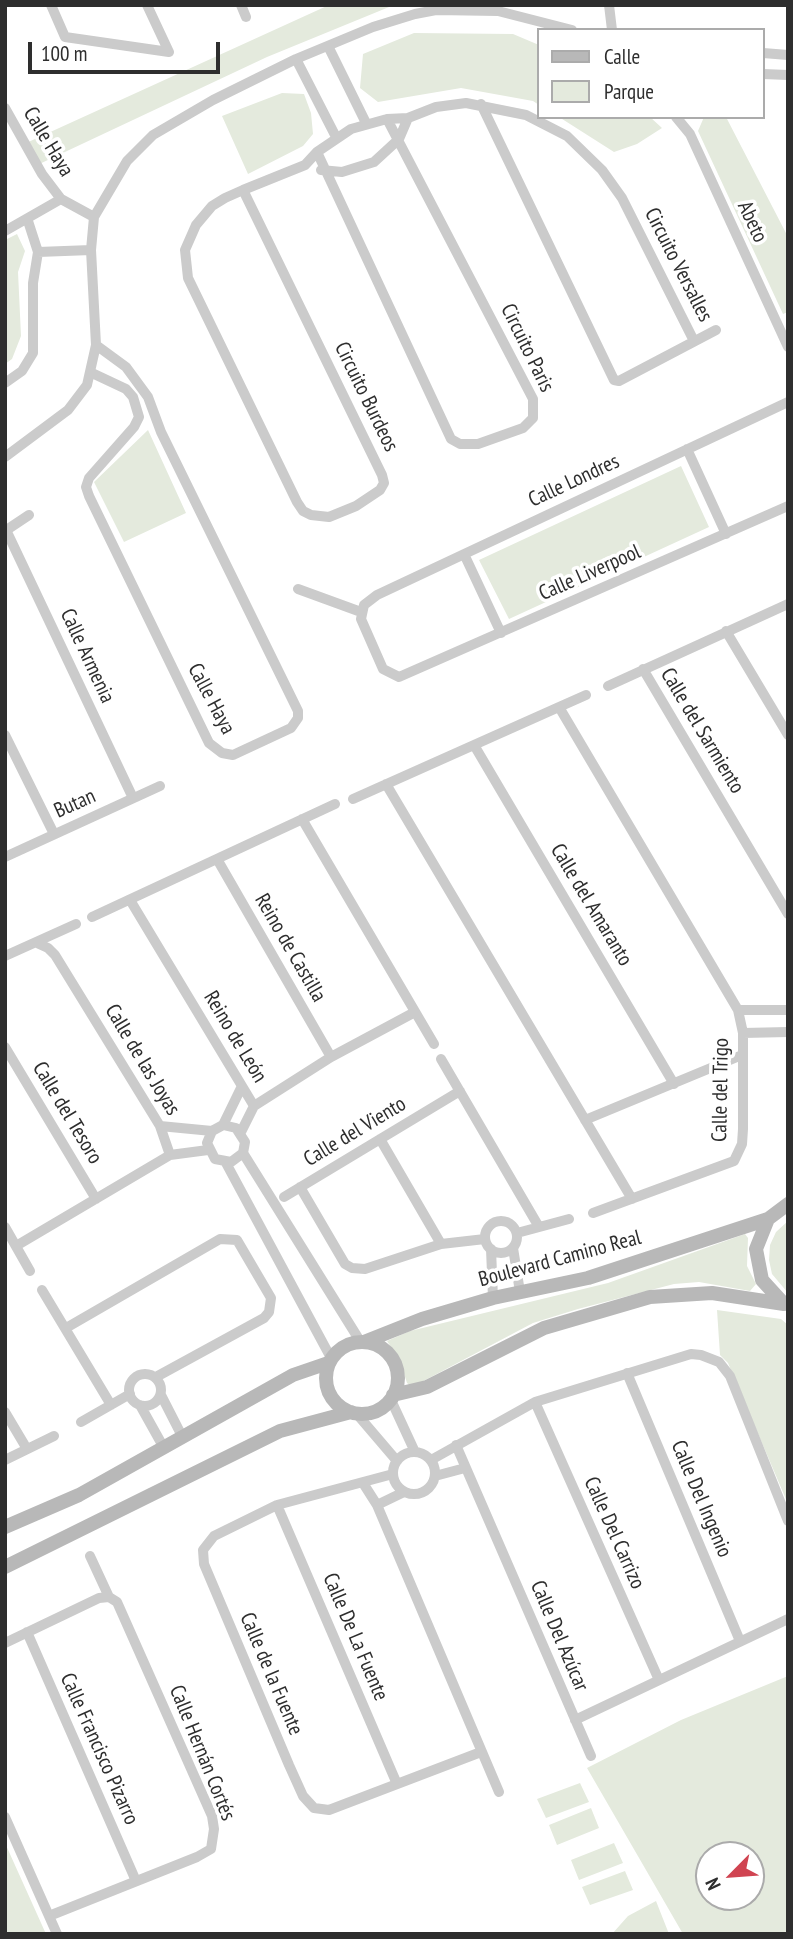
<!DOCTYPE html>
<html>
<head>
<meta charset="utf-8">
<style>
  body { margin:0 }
  #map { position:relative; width:793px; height:1939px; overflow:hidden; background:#fff; font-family:"PT Sans Narrow",sans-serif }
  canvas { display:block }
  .frame { position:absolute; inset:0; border:7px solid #2e2e2e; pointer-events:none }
  .legend { position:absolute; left:537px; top:28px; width:228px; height:91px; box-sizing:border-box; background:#fff; border:2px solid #ababab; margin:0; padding:9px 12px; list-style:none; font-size:21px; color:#2e2e2e }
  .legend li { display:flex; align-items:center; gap:14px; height:35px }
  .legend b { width:35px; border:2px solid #ababab }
  .north { position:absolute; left:695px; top:1841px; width:70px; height:70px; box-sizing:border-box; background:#fff; border:2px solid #ababab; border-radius:50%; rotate:245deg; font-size:19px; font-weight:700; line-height:28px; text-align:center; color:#2e2e2e }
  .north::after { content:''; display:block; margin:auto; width:24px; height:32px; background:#d04451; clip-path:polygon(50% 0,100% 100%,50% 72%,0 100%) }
  .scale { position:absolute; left:28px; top:42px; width:192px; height:32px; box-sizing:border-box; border:4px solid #2e2e2e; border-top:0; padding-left:9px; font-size:21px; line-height:24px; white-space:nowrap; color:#2e2e2e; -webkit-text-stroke:5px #fff; paint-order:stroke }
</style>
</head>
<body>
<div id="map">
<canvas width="793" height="1939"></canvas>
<div class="frame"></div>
<ul class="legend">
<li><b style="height:9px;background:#b8b8b8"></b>Calle</li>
<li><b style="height:19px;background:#e4eadd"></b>Parque</li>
</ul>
<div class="north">N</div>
<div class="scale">100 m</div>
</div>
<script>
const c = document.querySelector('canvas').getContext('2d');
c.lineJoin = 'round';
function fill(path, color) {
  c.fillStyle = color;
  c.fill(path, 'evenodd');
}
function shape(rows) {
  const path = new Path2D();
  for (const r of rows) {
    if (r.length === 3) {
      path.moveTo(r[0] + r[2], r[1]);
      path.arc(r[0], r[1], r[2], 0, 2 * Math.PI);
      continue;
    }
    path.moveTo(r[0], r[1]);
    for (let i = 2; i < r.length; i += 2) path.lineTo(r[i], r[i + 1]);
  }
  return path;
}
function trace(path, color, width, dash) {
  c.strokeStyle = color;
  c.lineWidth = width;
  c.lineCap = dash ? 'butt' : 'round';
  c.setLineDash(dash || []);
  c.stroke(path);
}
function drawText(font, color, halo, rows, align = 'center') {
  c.font = font + ' "PT Sans Narrow",sans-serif';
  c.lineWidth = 7;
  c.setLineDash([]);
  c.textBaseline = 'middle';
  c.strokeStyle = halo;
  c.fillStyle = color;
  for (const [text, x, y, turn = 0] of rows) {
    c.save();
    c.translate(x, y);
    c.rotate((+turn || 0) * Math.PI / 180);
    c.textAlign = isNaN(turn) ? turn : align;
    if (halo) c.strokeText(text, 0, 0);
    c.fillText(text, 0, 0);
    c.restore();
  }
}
const green = shape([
  [329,5,394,5,267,57,33,167,24,144],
  [414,33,513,34,539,45,539,105,533,101,461,88,378,102,360,88,363,54],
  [282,93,304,94,311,113,313,134,303,146,248,174,222,116],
  [559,117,650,117,662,128,637,144,614,152],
  [704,117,726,117,788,237,788,312,783,314,698,131],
  [17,234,25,251,18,272,21,336,12,359,5,364,5,240],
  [148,430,186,513,124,542,94,482],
  [681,466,709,527,509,619,479,560],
  [788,1221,788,1293,772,1274,769,1260,770,1245,776,1232],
  [745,1234,748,1238,747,1266,756,1284,750,1291,699,1282,674,1284,578,1309,533,1323,412,1387,407,1383,400,1361,387,1341,410,1331,608,1283],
  [717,1310,781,1319,788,1325,788,1504,728,1363,720,1355],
  [788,1676,788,1934,683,1934,587,1768,681,1720],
  [709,1855,751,1855,751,1897,709,1897],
  [580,1783,589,1802,546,1818,537,1799],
  [591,1808,599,1828,557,1845,549,1825],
  [5,1843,46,1934,5,1934],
  [614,1843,623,1863,579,1880,571,1860],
  [625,1871,633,1890,590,1905,582,1887],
  [656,1901,669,1934,612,1934,628,1916]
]);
const street = shape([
  [51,5,65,37,169,52],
  [147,5,169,52],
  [241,5,246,17],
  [609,5,612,30],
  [328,46,366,123],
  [763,53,788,55],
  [296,59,336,137],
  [763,74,788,75],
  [481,104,614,380,619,381,716,330],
  [5,108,42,174,61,199,94,217],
  [676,117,690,134,788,347],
  [317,152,451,439,460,444,478,444,523,428,533,418,533,399,387,119],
  [321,170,342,172,374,162,399,139,408,118],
  [243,190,382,475,384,483,380,490,356,506,329,517,311,515,303,511,297,502,188,278,185,250,196,225,212,206,225,198,243,190,305,165,317,152,351,129,387,119,408,118,436,107,466,103,526,115,567,136,602,170,622,198,694,341],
  [5,231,61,199],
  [38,252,91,250],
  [92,373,126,389,133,397,139,417,134,427,89,478,86,487,89,496,209,743,222,753,233,755,291,728,298,718,298,711,161,432,148,397,126,367,96,345],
  [5,383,22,371,33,353,33,283,38,252,28,221],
  [788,402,377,595,364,605,361,619,383,669,399,677,788,506],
  [687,449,726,534],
  [5,457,68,410,87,385,96,345,91,250,94,217,127,161,153,135,213,100,296,59,373,27,415,14,436,10,498,11,572,30],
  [6,530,133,798],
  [5,531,29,515],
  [464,554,501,633],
  [298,589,361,612],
  [726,631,788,735],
  [643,669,788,914],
  [608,686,788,604],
  [559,707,586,695],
  [5,735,54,834],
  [474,745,674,1084],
  [386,784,632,1199],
  [353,799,559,707,738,1010,743,1033,743,1129,742,1144,734,1161,593,1213],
  [302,819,434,1044],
  [5,857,160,786],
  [217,859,331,1057],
  [130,900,254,1106],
  [92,917,335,804],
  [37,943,48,948,55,955,160,1126,170,1155],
  [5,956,76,924],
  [738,1010,788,1010],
  [743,1033,788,1032],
  [5,1047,96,1199],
  [441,1059,539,1227],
  [585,1120,742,1055],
  [223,1125,236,1128,245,1142,243,1153,231,1162,215,1159,207,1143,212,1131,223,1125,242,1086],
  [160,1126,212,1131],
  [241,1132,254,1106,331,1057,415,1012],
  [380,1139,441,1244],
  [243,1153,360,1341],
  [226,1163,331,1358],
  [300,1187,345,1264,352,1268,365,1269,441,1244,485,1239],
  [284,1197,460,1091],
  [501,1237,16],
  [5,1227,30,1271],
  [517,1233,569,1219],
  [16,1246,170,1155,208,1150],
  [513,1248,520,1292],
  [491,1249,493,1298],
  [42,1290,111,1405],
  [66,1328,220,1239,237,1240,271,1298,269,1312,264,1318,156,1377],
  [627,1373,740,1641],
  [145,1390,16],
  [161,1395,183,1438],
  [391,1400,415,1452],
  [535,1402,659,1680],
  [140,1405,164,1448],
  [5,1412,27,1449],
  [356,1413,397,1461],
  [81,1422,130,1394],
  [456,1445,591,1756],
  [414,1473,21],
  [5,1460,54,1436],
  [431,1460,535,1402,691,1354,701,1355,719,1362,730,1376,788,1521],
  [393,1474,277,1505,214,1536,203,1550,204,1564,289,1765,303,1796,314,1808,329,1810,481,1752],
  [435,1476,465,1468],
  [363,1483,377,1505,499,1792],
  [277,1505,397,1784],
  [377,1505,404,1492],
  [90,1556,109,1597],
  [27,1632,136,1881],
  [5,1643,99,1598,109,1597,117,1602,212,1816,214,1829,211,1849,197,1857,49,1916],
  [575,1720,788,1619],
  [5,1817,57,1934]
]);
const secondary = shape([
  [783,1303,762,1280,756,1249,768,1219,788,1204],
  [364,1342,422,1319,493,1298,588,1278,768,1219],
  [362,1378,36],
  [393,1395,427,1387,544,1328,650,1297,712,1293,784,1304],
  [5,1527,79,1495,293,1375,328,1363],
  [5,1567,280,1431,351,1412]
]);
const streetNames = [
  ["Calle Haya",48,142,59],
  ["Abeto",752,222,65],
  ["Circuito Versalles",678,265,63],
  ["Circuito Paris",527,348,64],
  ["Circuito Burdeos",366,397,64],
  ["Calle Londres",574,481,-25],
  ["Calle Liverpool",590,573,-24],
  ["Calle Armenia",87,656,65],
  ["Calle Haya",211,699,62],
  ["Calle del Sarmiento",702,731,59],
  ["Butan",75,804,-24],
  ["Calle del Amaranto",591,905,59],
  ["Reino de Castilla",290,948,60],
  ["Reino de León",235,1037,59],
  ["Calle de las Joyas",142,1060,59],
  ["Calle del Trigo",721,1090,-89],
  ["Calle del Tesoro",67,1113,59],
  ["Calle del Viento",355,1132,-31],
  ["Boulevard Camino Real",560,1259,-15],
  ["Calle Del Ingenio",701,1499,67],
  ["Calle Del Carrizo",614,1533,66],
  ["Calle Del Azúcar",559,1636,67],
  ["Calle De La Fuente",355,1637,67],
  ["Calle de la Fuente",271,1674,67],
  ["Calle Francisco Pizarro",99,1749,66],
  ["Calle Hernán Cortés",202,1753,68]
];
fill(green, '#e4eadd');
trace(street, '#cbcbcb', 10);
trace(secondary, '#b8b8b8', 14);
drawText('21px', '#2e2e2e', '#fff', streetNames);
</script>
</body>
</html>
